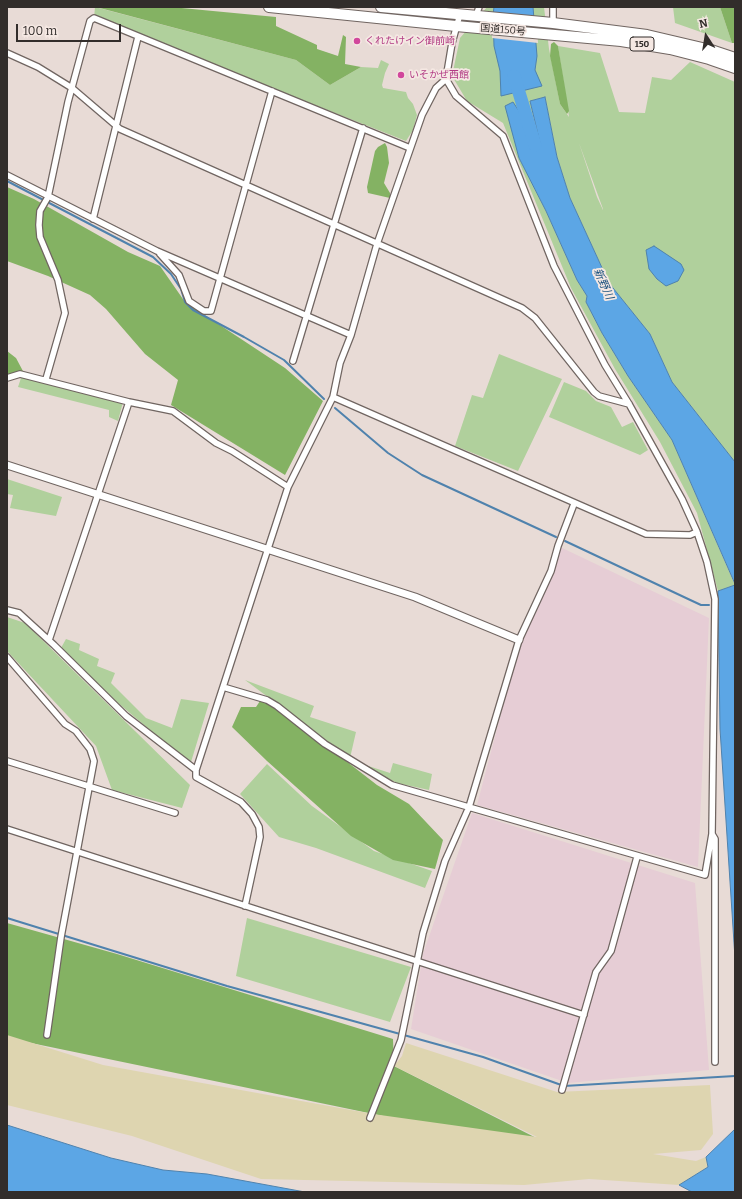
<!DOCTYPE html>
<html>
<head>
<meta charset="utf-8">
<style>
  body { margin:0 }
  #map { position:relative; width:742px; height:1199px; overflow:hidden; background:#e8dbd6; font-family:Bitter,serif }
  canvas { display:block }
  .frame { position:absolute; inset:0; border:8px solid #322d2b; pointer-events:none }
  .north { position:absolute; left:686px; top:16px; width:40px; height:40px; -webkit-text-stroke:3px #f5e8e3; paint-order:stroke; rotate:348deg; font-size:11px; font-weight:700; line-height:16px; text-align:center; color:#322d2b }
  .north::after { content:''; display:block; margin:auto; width:14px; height:18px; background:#322d2b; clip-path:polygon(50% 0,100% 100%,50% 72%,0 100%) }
  .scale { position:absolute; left:16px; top:24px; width:105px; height:18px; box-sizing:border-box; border:2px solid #322d2b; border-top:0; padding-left:5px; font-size:12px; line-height:14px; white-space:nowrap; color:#322d2b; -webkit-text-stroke:3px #f5e8e3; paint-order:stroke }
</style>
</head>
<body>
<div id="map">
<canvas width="742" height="1199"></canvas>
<div class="frame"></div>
<div class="north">N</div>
<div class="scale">100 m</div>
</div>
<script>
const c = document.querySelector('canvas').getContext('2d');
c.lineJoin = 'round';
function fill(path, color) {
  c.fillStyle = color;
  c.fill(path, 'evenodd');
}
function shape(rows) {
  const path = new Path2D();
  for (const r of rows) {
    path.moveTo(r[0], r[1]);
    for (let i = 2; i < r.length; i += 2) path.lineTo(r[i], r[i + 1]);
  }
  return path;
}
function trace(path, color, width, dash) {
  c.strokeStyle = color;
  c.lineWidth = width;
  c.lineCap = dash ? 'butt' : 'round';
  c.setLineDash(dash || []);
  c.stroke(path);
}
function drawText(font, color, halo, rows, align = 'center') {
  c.font = font + ' Bitter,"Noto Sans JP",serif';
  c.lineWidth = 3.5;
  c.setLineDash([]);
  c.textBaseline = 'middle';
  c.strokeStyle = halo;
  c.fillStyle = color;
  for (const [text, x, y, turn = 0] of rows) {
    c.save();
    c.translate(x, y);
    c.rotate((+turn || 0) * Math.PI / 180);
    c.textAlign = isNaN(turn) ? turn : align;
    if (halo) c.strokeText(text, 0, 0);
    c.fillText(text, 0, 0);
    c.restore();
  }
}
const industrial = shape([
  [558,546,709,618,698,867,477,805,523,630,548,578],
  [472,813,695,883,709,1070,568,1083,411,1029,423,954]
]);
const green = shape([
  [95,7,296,60,330,85,361,67,378,68,381,60,389,64,385,73,382,85,383,88,406,92,408,98,413,104,417,115,413,130,406,141,94,18],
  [487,7,544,7,549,49,560,104,569,117,558,46,600,53,619,112,645,113,652,77,671,80,690,62,735,82,735,462,672,382,650,334,609,283,570,198,557,157,545,97,530,101,540,145,513,103,519,158,546,211,577,280,587,296,586,302,602,333,628,376,672,440,735,585,718,591,697,513,660,442,615,369,571,288,503,123,467,101,452,76,460,38],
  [579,143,603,209,603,210,597,197],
  [673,7,720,7,732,43,675,23],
  [499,354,562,379,518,471,455,446,472,395,483,398],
  [22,375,123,402,118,421,109,417,109,410,18,387],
  [564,382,586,391,596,401,611,407,622,427,633,422,648,450,640,455,549,417],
  [7,479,62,497,56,516,10,508,13,495,7,494],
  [7,617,25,623,190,785,182,808,112,790,96,746,7,651],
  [66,639,80,644,79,650,99,659,97,666,115,673,111,683,146,718,172,728,181,699,209,703,191,762,188,762,118,703,61,648],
  [245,680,314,706,310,717,356,732,350,758],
  [353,761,390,773,393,763,432,774,429,790,397,783],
  [267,764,312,806,374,851,432,871,425,888,316,848,279,837,240,794],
  [247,918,411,967,390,1022,236,976]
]);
const forest = shape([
  [96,7,171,7,276,17,276,26,317,45,317,49,338,56,343,35,346,37,345,64,361,67,330,85,296,60],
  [720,7,735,7,735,43,732,43],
  [554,42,558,46,569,111,567,114,560,104,550,56,551,44],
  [385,143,387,147,389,163,384,183,390,193,390,198,368,193,367,187,375,151,378,147],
  [7,187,34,199,128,252,160,266,185,302,285,368,323,401,285,475,171,405,178,380,145,354,106,309,90,295,48,276,7,261],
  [7,351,16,358,24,373,7,378],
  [260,701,275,706,377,785,409,804,443,840,435,869,393,860,351,836,267,761,232,727,241,707,256,707],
  [7,923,117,954,393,1039,394,1066,562,1151,494,1139,7,1038]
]);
const sand = shape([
  [7,1035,103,1065,373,1114,537,1137,394,1066,402,1056,406,1043,557,1092,710,1085,713,1134,701,1150,653,1154,696,1161,706,1157,708,1167,679,1185,589,1179,524,1185,261,1179,132,1136,7,1105]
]);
const water = shape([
  [494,7,533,7,537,56,535,70,542,86,501,96,500,71,494,46,493,15,494,7],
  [545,97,557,157,570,198,609,283,650,334,672,382,735,462,735,584,672,440,628,376,602,333,586,302,587,296,577,280,546,211,519,158,505,106,513,102,540,143,530,101,545,97],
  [654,246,681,264,684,270,678,281,666,286,657,279,649,269,646,250,654,246],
  [735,585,735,958,720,729,718,591,735,585],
  [7,1125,111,1158,163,1170,207,1174,305,1192,7,1192,7,1125],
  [735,1129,735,1192,692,1192,679,1185,708,1167,706,1157,735,1129]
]);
const pier = shape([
  [491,23,537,27,538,43,492,38]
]);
const stream = shape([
  [7,181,153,257,171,274,181,289,185,302,193,310,244,337,284,360,324,399],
  [335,408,388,453,422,475,556,537],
  [565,541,686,598,701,605,709,605],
  [7,918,227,986,483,1057,564,1086,735,1076]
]);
const river = shape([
  [514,76,535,145]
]);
const minor = shape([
  [553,7,553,23],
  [460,14,452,43,446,79,456,96,503,136,554,266,605,365,629,404,682,499,697,532,707,562,715,599,712,834,715,839,715,1062],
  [476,16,479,7],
  [7,53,38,67,72,88,120,129,522,308,535,318,594,392,599,396,629,404],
  [7,175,157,251,351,335],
  [93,219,138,37],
  [160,254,179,275,189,301,204,311,211,311,272,91],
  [293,361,363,128],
  [7,378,20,374,129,402,173,411,216,443,232,451,288,487],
  [46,379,65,313,58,280,40,237,39,225,40,211,48,197,68,102,90,21,94,18,410,148],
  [333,397,646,534,690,535,697,532],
  [7,610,19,613,54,645,126,716,196,770],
  [49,640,129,402],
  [7,657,65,724,76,731,90,749,94,761,61,937,47,1035],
  [223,687,267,700,277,706,325,744,392,785,705,875,712,834],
  [7,761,175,813],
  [7,829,584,1015],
  [245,906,260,837,259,827,252,814,241,802,196,777,196,770,288,487,333,397,340,363,351,335,377,244,422,115,436,88,446,79],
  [562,1090,596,972,611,951,637,857],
  [370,1118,401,1040,423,933,445,861,469,807,519,640,551,571,558,546,574,504]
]);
const tertiary = shape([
  [7,465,415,597,519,640]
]);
const trunk = shape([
  [269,7,456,26,621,41,670,49,709,59,735,68],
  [381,7,553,23,647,35,711,50,735,58]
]);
const markers = [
  [357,41,4,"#d1479c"],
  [401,75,4,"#d1479c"]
];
const shields = [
  [642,44,24]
];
const shieldNames = [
  ["150",642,44]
];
const streetNames = [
  ["国道150号",503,30,5]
];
const hotelNames = [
  ["くれたけイン御前崎",365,41],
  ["いそかぜ西館",409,75]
];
const waterNames = [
  ["新野川",603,284,66]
];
fill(industrial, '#e6cdd5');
fill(green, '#b0d09c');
fill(forest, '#84b263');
fill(sand, '#ded5b0');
fill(water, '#5ca6e5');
trace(water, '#4f82ad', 1);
fill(pier, '#e8dbd6');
trace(stream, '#4f82ad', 2);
trace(river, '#5ca6e5', 13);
trace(minor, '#706561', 8);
trace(tertiary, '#706561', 9);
trace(trunk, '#706561', 12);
trace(minor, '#fff', 5.5);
trace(tertiary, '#fff', 7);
trace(trunk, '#fff', 10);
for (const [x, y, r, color] of markers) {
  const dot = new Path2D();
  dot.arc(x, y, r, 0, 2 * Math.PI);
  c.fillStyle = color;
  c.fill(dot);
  trace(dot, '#f5e8e3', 1.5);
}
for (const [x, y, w] of shields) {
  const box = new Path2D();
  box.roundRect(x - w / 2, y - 7, w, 14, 3);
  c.fillStyle = '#f5e8e3';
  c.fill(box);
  trace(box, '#322d2b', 1);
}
drawText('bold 9px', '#322d2b', null, shieldNames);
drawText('10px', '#322d2b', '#f5e8e3', streetNames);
drawText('10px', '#b23c85', '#f5e8e3', hotelNames, 'left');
drawText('italic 11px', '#235782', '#f5e8e3', waterNames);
</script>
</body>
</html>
